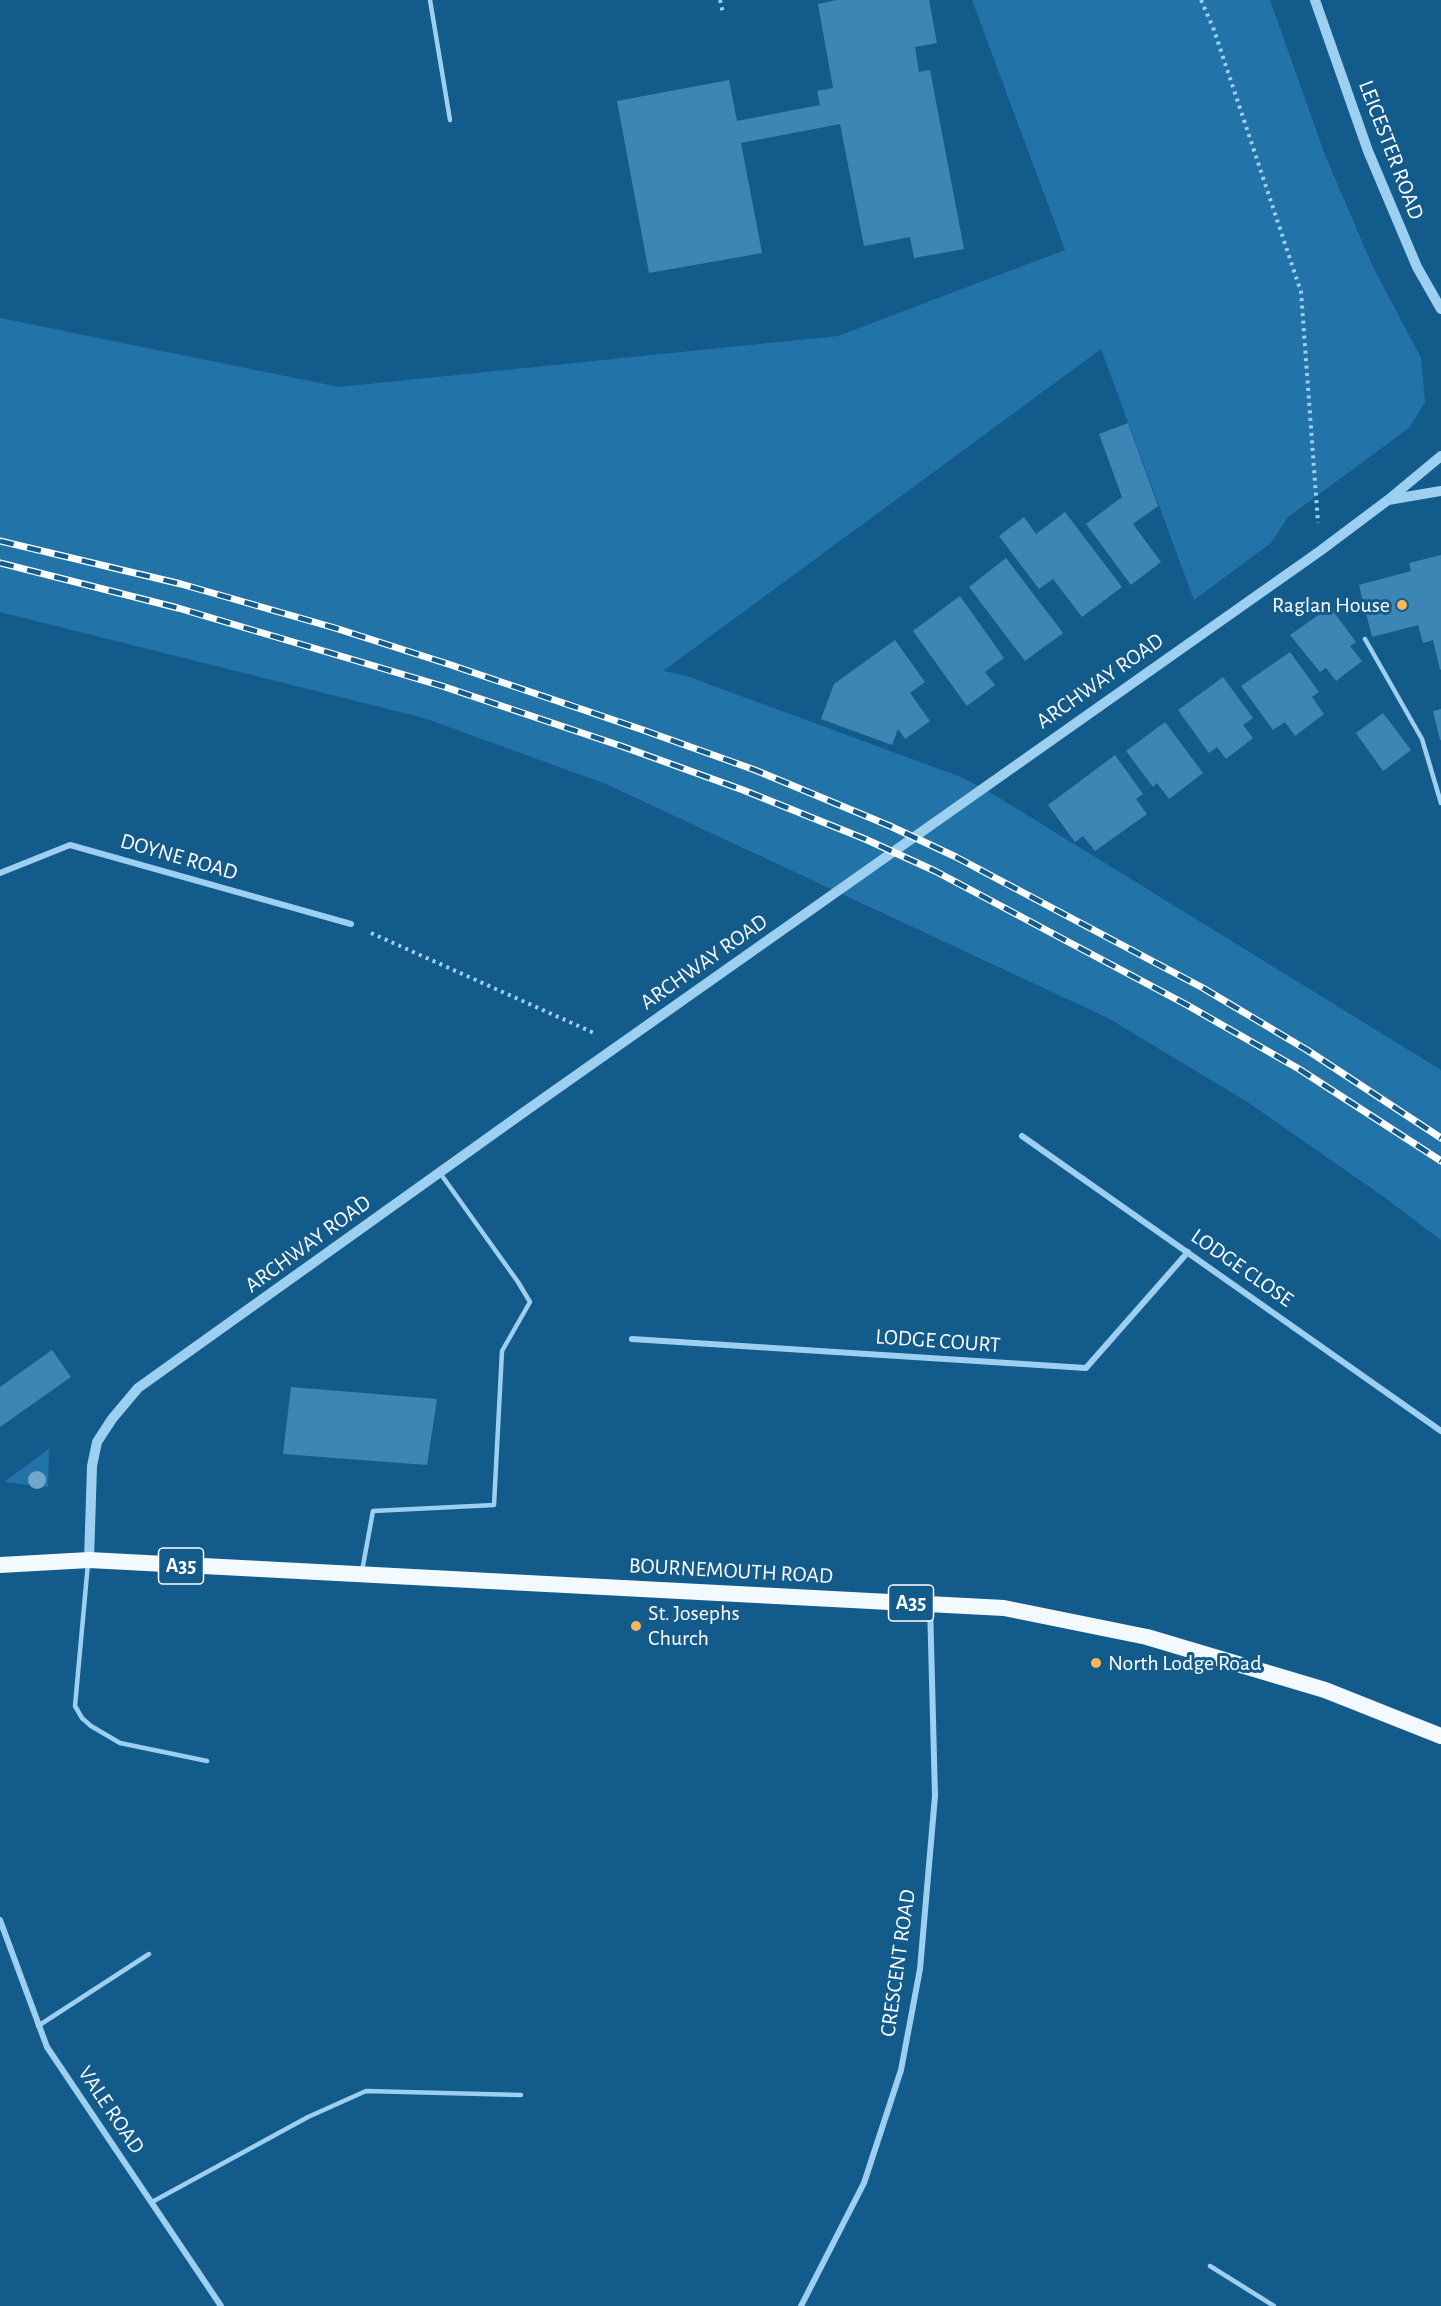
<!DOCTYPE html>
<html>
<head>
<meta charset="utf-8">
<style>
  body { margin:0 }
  canvas { display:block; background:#135b8b }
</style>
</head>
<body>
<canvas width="1441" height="2306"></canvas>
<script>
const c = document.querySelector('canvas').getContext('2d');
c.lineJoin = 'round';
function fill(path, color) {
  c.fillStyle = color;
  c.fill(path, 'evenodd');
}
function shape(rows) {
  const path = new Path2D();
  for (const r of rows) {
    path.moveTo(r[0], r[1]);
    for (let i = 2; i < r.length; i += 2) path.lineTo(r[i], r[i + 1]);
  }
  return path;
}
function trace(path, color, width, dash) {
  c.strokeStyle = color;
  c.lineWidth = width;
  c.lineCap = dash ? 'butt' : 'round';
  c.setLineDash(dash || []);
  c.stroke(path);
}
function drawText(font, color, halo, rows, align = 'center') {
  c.font = font + ' "Alegreya Sans",sans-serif';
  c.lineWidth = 6;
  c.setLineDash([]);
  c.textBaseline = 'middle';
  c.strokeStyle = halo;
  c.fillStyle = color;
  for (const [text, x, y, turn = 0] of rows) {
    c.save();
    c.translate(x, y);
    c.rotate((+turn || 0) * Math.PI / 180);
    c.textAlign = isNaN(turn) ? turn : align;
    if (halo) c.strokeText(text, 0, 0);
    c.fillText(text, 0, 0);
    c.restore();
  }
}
const green = shape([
  [972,0,1270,0,1325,155,1372,265,1421,358,1425,402,1409,428,1288,517,1271,543,1194,600,1101,349,663,671,684,675,958,776,983,788,1441,1070,1441,1240,1384,1197,1246,1101,1108,1018,606,784,424,718,0,612,0,318,339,387,838,336,1065,250],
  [49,1449,48,1487,4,1482]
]);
const building = shape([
  [837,0,929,0,937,43,915,47,919,72,930,70,964,249,914,258,910,237,864,246,840,124,741,143,762,253,649,273,617,101,729,80,737,121,820,105,817,91,833,88,818,4],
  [1128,423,1158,506,1133,524,1161,562,1131,585,1086,524,1122,497,1099,434],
  [1065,512,1122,587,1082,617,1053,579,1039,589,999,536,1024,517,1036,534],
  [1441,555,1441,669,1440,670,1433,640,1423,643,1418,625,1372,637,1359,585,1411,571,1409,563],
  [1006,558,1063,633,1025,661,969,587],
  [960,596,1004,658,985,672,995,685,967,706,913,631],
  [1330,607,1356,642,1350,646,1362,661,1336,681,1326,668,1320,672,1290,635],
  [895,640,925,682,910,693,930,721,905,739,898,729,892,745,821,719,834,684],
  [1290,652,1319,692,1312,697,1324,714,1295,736,1285,722,1273,730,1241,686],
  [1223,677,1253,718,1243,725,1253,738,1226,759,1217,747,1209,753,1178,710],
  [1441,709,1441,740,1440,740,1433,711],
  [1383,713,1411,750,1383,771,1356,733],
  [1165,722,1203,773,1169,799,1157,783,1153,787,1126,751],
  [1115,755,1143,794,1136,799,1147,814,1095,851,1083,836,1075,842,1048,805],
  [52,1350,71,1377,0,1427,0,1387],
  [291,1387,437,1399,427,1465,283,1454]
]);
const path = shape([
  [720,0,723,13],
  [1201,0,1214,30,1301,292,1318,523],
  [371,933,594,1033]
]);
const service = shape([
  [430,0,450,120],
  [1365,639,1422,739,1441,803],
  [88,1563,75,1706,82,1718,91,1726,120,1743,207,1761],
  [362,1571,373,1511,494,1505,502,1351,530,1302,518,1282,440,1173],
  [38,2026,149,1954],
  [152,2202,308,2117,366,2091,521,2095],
  [1210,2266,1274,2306]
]);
const minor = shape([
  [0,873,70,845,351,924],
  [1022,1136,1441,1431],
  [632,1339,1086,1368,1188,1252],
  [0,1920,47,2047,221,2306],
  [801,2306,864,2183,901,2070,920,1969,935,1796,930,1604]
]);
const tertiary = shape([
  [1315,0,1368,151,1417,267,1441,309],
  [1388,500,1441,491],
  [89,1560,92,1466,97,1442,112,1419,138,1388,527,1110,1320,551,1388,500,1441,456]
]);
const trunk = shape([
  [0,1565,89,1560,1004,1608,1147,1637,1325,1690,1441,1736]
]);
const rail = shape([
  [0,541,181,584,335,628,448,664,643,730,755,770,890,826,956,857,1203,988,1307,1050,1441,1138],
  [0,563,178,608,442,686,621,746,743,790,865,839,935,871,1187,1005,1299,1069,1441,1161]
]);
const trees = [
  [37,1480]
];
const markers = [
  [1402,605,6,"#ffb65b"],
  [636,1626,6,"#ffb65b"],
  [1096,1663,6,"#ffb65b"]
];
const shields = [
  [181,1566,45],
  [911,1603,45]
];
const shieldNames = [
  ["A35",181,1566],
  ["A35",911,1603]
];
const streetNames = [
  ["LEICESTER ROAD",1391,150,69],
  ["ARCHWAY ROAD",1100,681,-35],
  ["DOYNE ROAD",179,857,16],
  ["ARCHWAY ROAD",704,962,-35],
  ["ARCHWAY ROAD",308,1244,-36],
  ["LODGE CLOSE",1242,1268,35],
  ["LODGE COURT",938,1341,4],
  ["BOURNEMOUTH ROAD",731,1571,3],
  ["CRESCENT ROAD",898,1963,-82],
  ["VALE ROAD",111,2110,56]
];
const poiNames = [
  ["Raglan House",1390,605,"right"],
  ["St. Josephs",648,1613],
  ["Church",648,1638],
  ["North Lodge Road",1108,1663]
];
fill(green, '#2274a8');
fill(building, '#3c85b5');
trace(path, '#9ccff0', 4, [3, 4.5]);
trace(service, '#9ccff0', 4.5);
trace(minor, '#9ccff0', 6);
trace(tertiary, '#9ccff0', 10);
trace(trunk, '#f2f9ff', 16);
trace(rail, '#fff', 7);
trace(rail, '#135b8b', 4.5, [14]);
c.fillStyle = '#73a7c9';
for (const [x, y] of trees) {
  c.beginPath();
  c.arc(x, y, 9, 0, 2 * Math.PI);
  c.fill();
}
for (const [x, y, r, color] of markers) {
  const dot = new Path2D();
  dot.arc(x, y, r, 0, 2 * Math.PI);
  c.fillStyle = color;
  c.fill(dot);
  trace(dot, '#135b8b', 2);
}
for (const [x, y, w] of shields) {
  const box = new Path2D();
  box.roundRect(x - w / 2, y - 18, w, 36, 4.5);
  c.fillStyle = '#135b8b';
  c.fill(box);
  trace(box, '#fff', 1.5);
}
drawText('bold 21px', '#fff', null, shieldNames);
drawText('22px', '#fff', '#135b8b', streetNames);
drawText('22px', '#fff', '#135b8b', poiNames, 'left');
</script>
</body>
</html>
